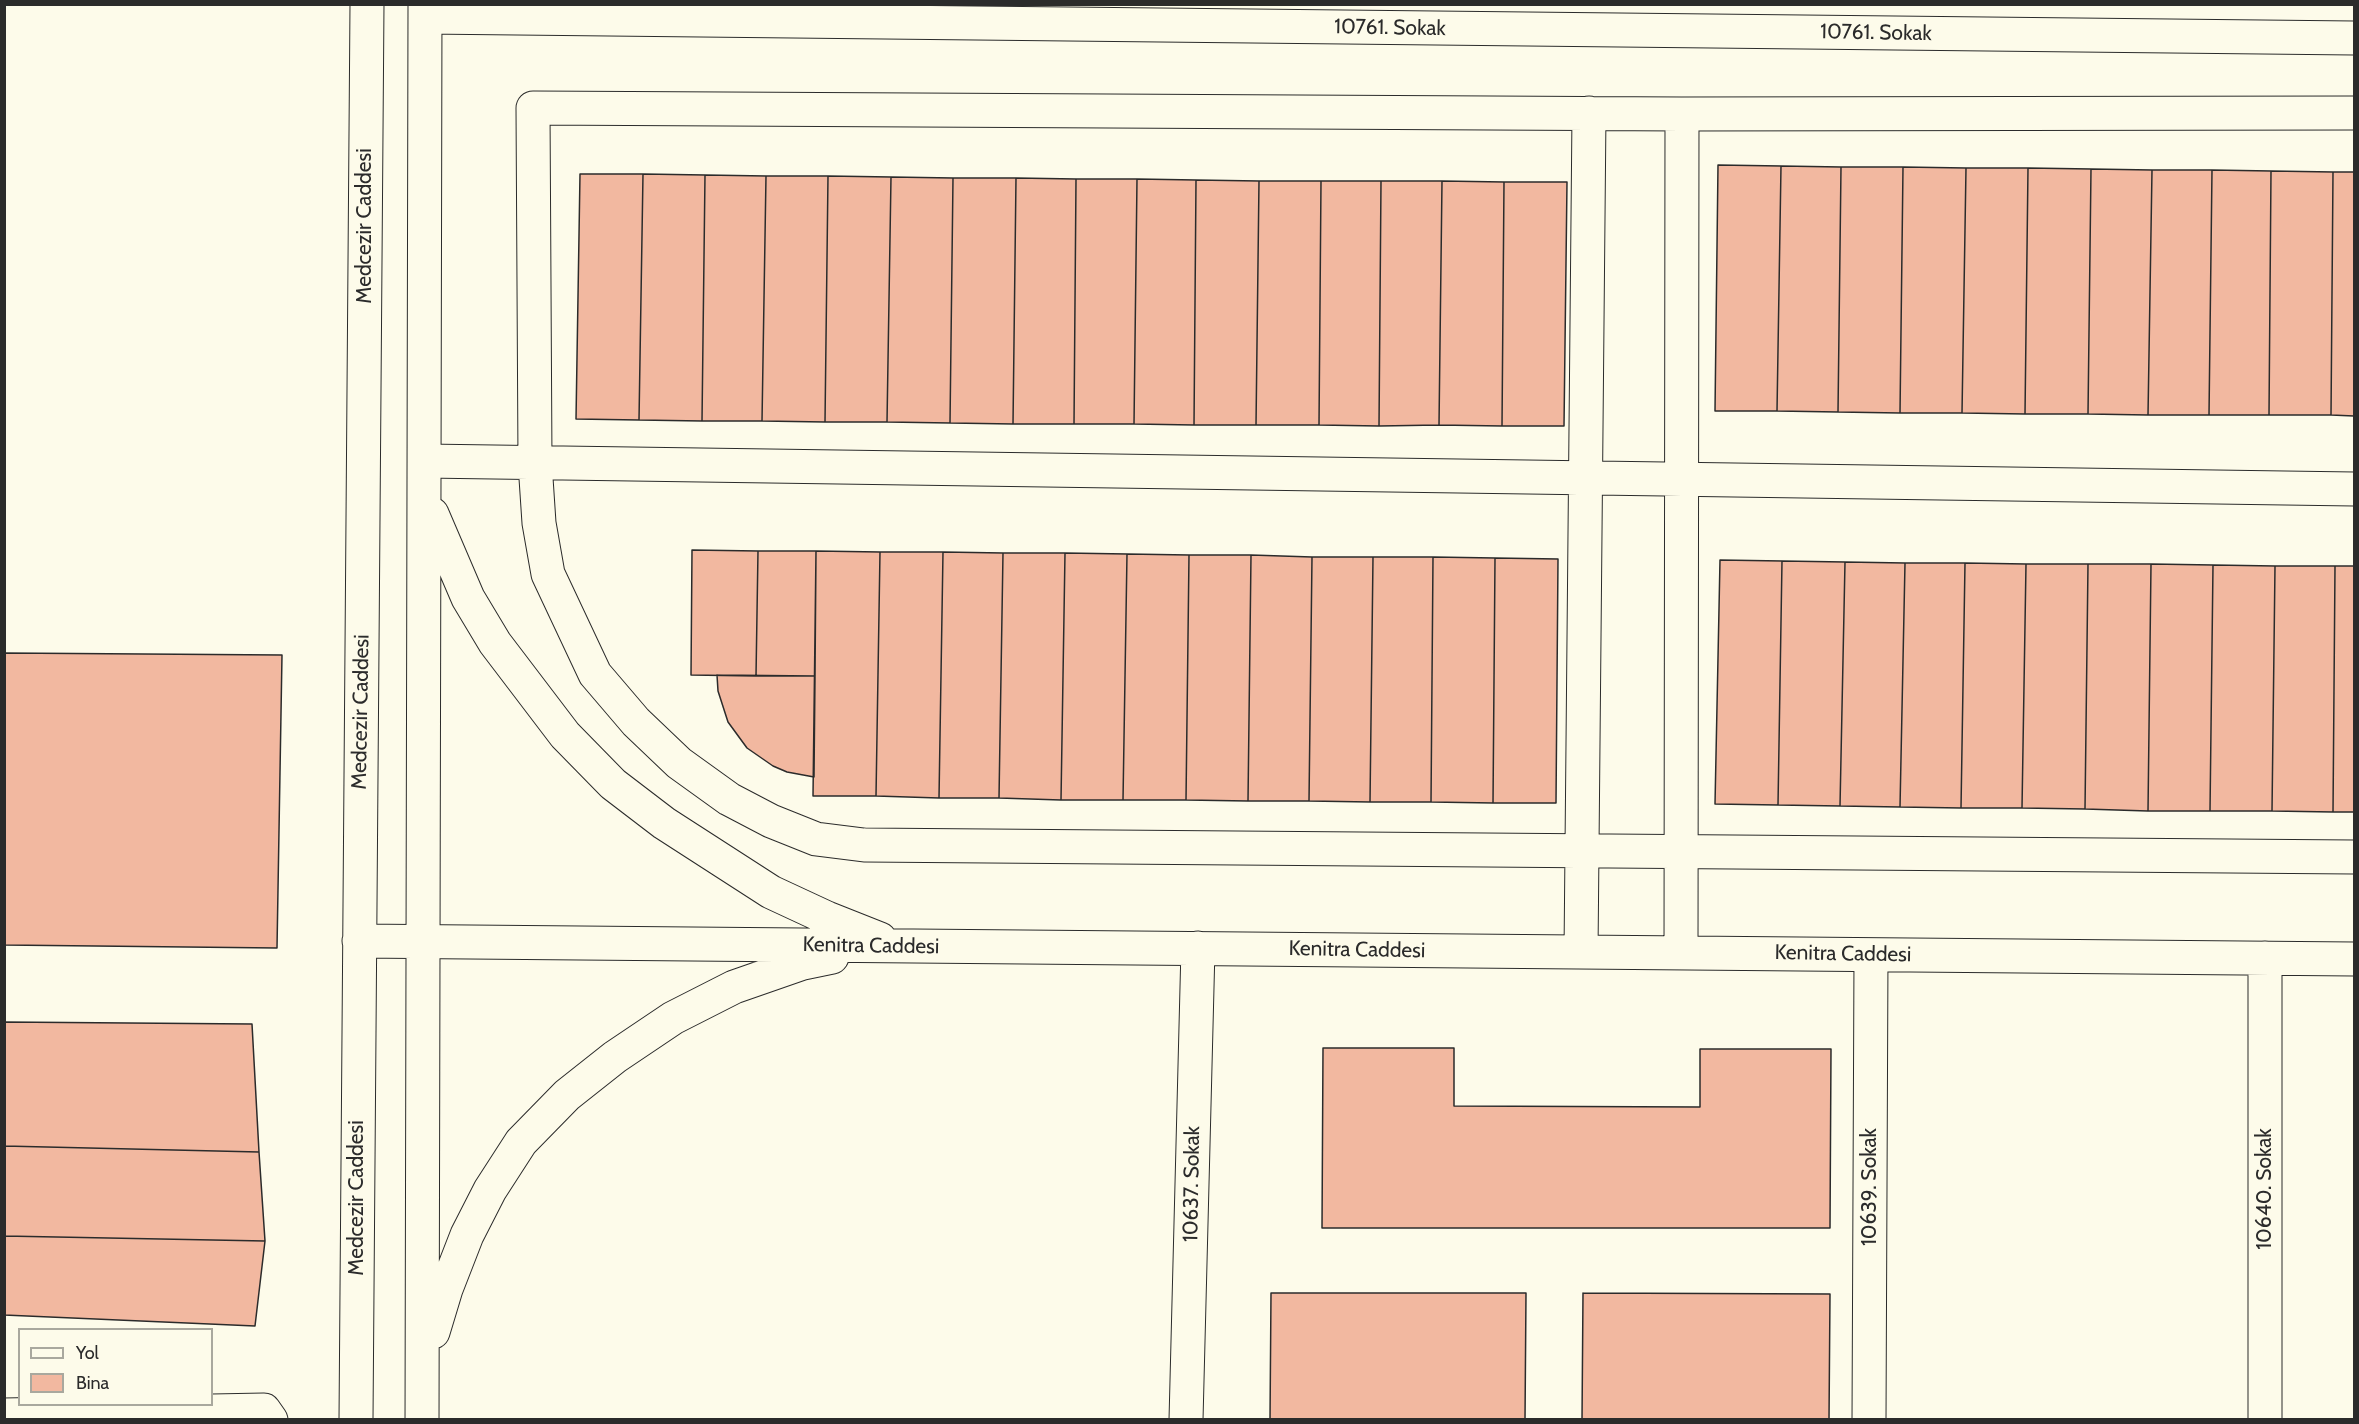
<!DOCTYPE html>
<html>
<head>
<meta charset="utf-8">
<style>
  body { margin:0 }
  #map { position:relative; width:2359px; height:1424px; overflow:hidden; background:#fdfbea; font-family:Cabin,sans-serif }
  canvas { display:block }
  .frame { position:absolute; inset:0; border:6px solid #2b2b2b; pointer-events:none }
  .legend { position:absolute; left:18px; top:1328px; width:195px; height:78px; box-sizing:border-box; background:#fdfbea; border:2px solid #a9a89e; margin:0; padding:8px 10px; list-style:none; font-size:18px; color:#2b2b2b }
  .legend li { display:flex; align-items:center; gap:12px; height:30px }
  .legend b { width:30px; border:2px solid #a9a89e }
</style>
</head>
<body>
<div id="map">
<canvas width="2359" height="1424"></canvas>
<div class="frame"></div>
<ul class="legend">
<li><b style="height:8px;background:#fdfbea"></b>Yol</li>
<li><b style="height:16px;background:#f2b8a0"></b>Bina</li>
</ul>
</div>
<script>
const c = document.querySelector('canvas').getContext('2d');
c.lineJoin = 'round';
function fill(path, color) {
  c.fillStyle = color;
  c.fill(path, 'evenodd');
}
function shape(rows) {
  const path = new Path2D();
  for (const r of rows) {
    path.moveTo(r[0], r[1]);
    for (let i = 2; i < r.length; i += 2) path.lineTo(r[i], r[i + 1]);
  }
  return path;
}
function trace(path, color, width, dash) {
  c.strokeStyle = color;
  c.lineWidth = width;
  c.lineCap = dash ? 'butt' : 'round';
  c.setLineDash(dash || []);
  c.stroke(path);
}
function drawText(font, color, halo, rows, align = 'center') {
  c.font = font + ' Cabin,sans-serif';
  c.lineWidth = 4.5;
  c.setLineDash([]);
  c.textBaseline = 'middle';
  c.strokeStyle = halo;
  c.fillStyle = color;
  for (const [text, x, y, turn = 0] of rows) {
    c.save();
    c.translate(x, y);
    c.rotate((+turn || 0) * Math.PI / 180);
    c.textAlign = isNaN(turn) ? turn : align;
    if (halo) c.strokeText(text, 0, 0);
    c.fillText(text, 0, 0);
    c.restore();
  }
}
const building = shape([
  [1718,165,1781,166,1777,411,1715,411,1718,165],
  [1781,166,1841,167,1838,412,1777,411,1781,166],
  [1841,167,1903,167,1900,413,1838,412,1841,167],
  [1903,167,1966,168,1962,413,1900,413,1903,167],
  [1966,168,2028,168,2025,414,1962,413,1966,168],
  [2028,168,2091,169,2088,414,2025,414,2028,168],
  [2091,169,2152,170,2148,415,2088,414,2091,169],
  [2152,170,2212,170,2209,415,2148,415,2152,170],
  [2212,170,2271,171,2269,415,2209,415,2212,170],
  [2271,171,2333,172,2331,415,2269,415,2271,171],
  [2333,172,2354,172,2354,416,2331,415,2333,172],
  [580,174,643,174,639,420,576,419,580,174],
  [643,174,705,175,702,421,639,420,643,174],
  [705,175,766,176,762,421,702,421,705,175],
  [766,176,828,176,825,422,762,421,766,176],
  [828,176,891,177,887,422,825,422,828,176],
  [891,177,953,178,950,423,887,422,891,177],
  [953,178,1016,178,1013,424,950,423,953,178],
  [1016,178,1076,179,1074,424,1013,424,1016,178],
  [1076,179,1137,179,1134,424,1074,424,1076,179],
  [1137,179,1196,180,1194,425,1134,424,1137,179],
  [1196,180,1259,181,1256,425,1194,425,1196,180],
  [1259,181,1321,181,1319,425,1256,425,1259,181],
  [1321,181,1381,181,1379,426,1319,425,1321,181],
  [1381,181,1442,181,1439,425,1379,426,1381,181],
  [1442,181,1504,182,1502,426,1439,425,1442,181],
  [1504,182,1567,182,1564,426,1502,426,1504,182],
  [692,550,758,551,756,676,691,675,692,550],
  [758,551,816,551,815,676,756,676,758,551],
  [816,551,880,552,876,796,813,796,816,551],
  [880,552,943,552,939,798,876,796,880,552],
  [943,552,1003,553,999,798,939,798,943,552],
  [1003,553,1065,553,1061,800,999,798,1003,553],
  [1065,553,1127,554,1123,800,1061,800,1065,553],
  [1127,554,1189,555,1186,800,1123,800,1127,554],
  [1189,555,1251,555,1248,801,1186,800,1189,555],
  [1251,555,1312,557,1309,801,1248,801,1251,555],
  [1312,557,1373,557,1370,802,1309,801,1312,557],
  [1373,557,1433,557,1431,802,1370,802,1373,557],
  [1433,557,1495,558,1493,803,1431,802,1433,557],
  [1495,558,1558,559,1556,803,1493,803,1495,558],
  [1720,560,1782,561,1778,805,1715,804,1720,560],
  [1782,561,1845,562,1840,806,1778,805,1782,561],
  [1845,562,1905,563,1900,807,1840,806,1845,562],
  [1905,563,1965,563,1961,808,1900,807,1905,563],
  [1965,563,2026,564,2022,808,1961,808,1965,563],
  [2026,564,2088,564,2085,809,2022,808,2026,564],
  [2088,564,2151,564,2148,811,2085,809,2088,564],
  [2151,564,2213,565,2210,811,2148,811,2151,564],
  [2213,565,2275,566,2272,811,2210,811,2213,565],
  [2275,566,2335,566,2333,812,2272,811,2275,566],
  [2335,566,2354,566,2354,812,2333,812,2335,566],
  [4,653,282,655,277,948,4,945,4,653],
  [717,675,815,676,814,777,787,772,773,766,747,748,728,722,718,691,717,675],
  [4,1022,252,1024,259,1152,4,1146,4,1022],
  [1323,1048,1454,1048,1454,1106,1700,1107,1700,1049,1831,1049,1830,1228,1322,1228,1323,1048],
  [4,1146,259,1152,265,1241,4,1236,4,1146],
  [4,1236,265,1241,255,1326,4,1315,4,1236],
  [1271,1293,1526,1293,1525,1420,1270,1420,1271,1293],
  [1583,1293,1830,1294,1829,1420,1582,1420,1583,1293]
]);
const minor = shape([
  [425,17,2354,38],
  [2354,113,1682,114,533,108,535,463,539,523,548,574,595,674,636,722,679,763,729,799,771,821,816,839,864,845,2354,857],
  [425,461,2354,489],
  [432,514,468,598,495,643,565,735,613,784,664,823,771,892,827,918,880,939],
  [359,941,2354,959],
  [1581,952,1589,113],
  [1681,953,1682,114],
  [2265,958,2265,1420],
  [433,1332,446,1289,467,1235,490,1190,521,1142,567,1095,615,1057,673,1018,734,987,803,963,832,957],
  [4,1415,264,1410,271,1420],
  [356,1420,367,4],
  [422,1420,425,4],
  [1186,1420,1198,948],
  [1869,1420,1871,955]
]);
const streetNames = [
  ["10761. Sokak",1390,28,1],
  ["10761. Sokak",1876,33,1],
  ["Medcezir Caddesi",365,226,-90],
  ["Medcezir Caddesi",361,712,-89],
  ["Kenitra Caddesi",871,946,1],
  ["Kenitra Caddesi",1357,950,1],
  ["Kenitra Caddesi",1843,954,1],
  ["10637. Sokak",1192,1184,-89],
  ["10639. Sokak",1870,1187,-90],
  ["10640. Sokak",2265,1189,-90],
  ["Medcezir Caddesi",357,1198,-90]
];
fill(building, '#f2b8a0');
trace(building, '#2b2b2b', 1.5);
trace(minor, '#2b2b2b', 35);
trace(minor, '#fdfbea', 33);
drawText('21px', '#2b2b2b', '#fdfbea', streetNames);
</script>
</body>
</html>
